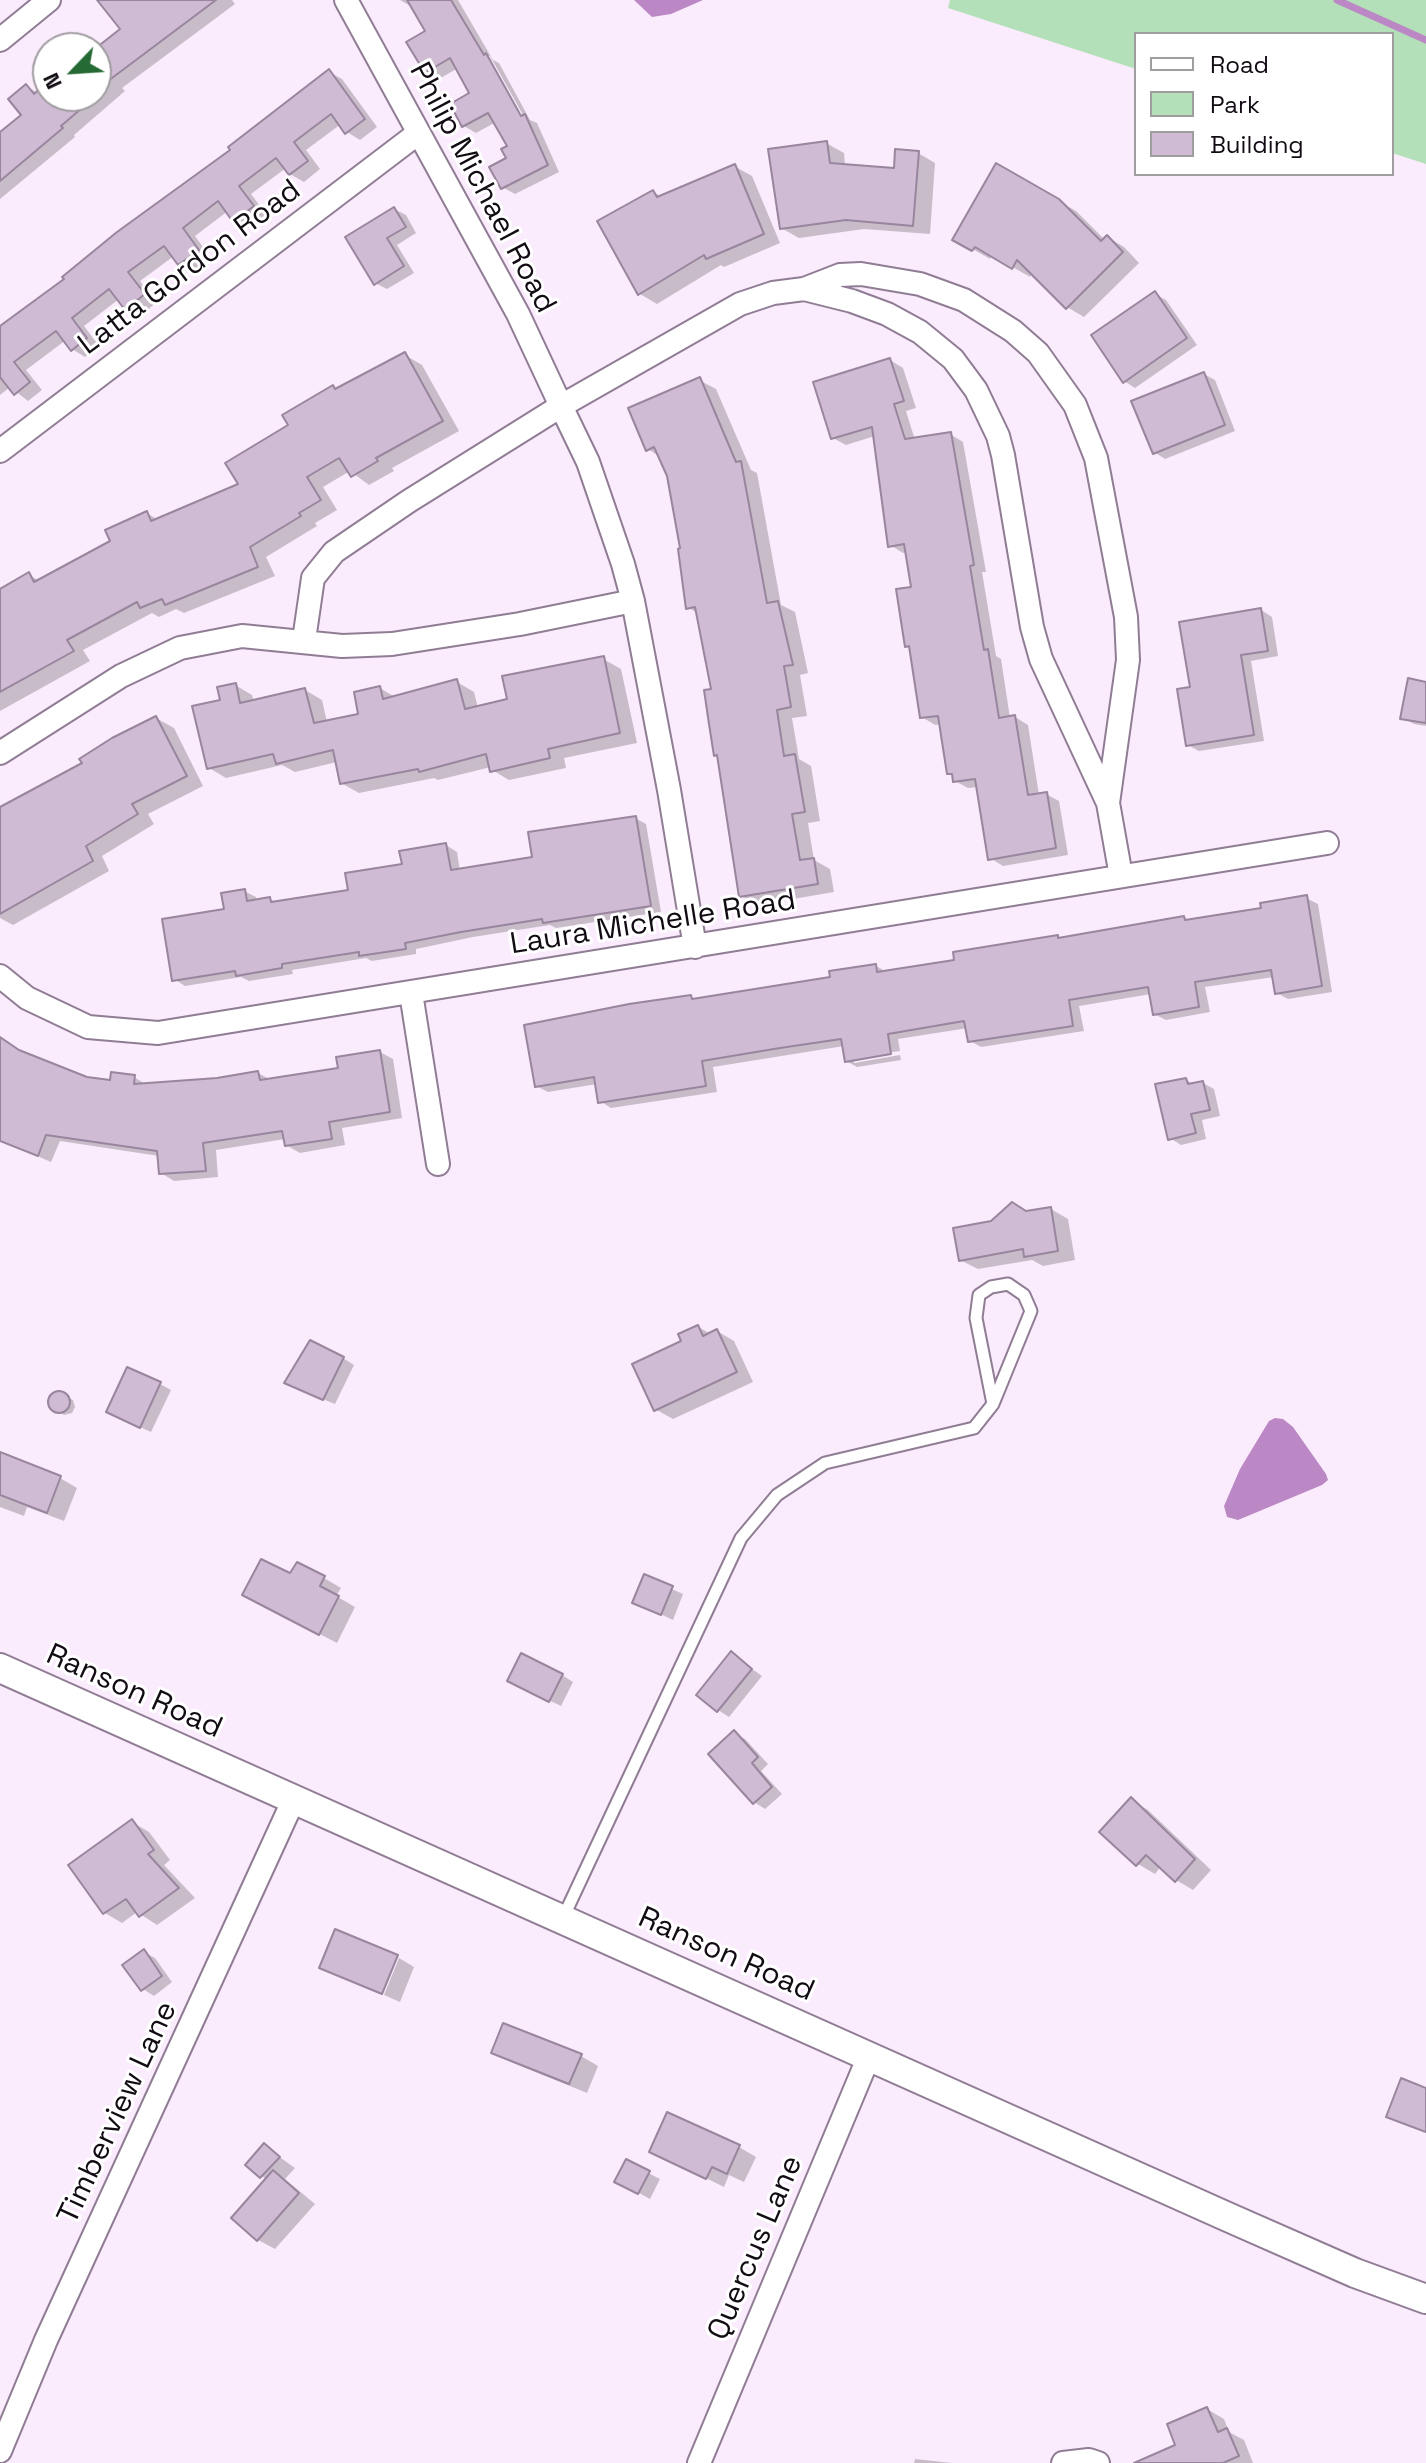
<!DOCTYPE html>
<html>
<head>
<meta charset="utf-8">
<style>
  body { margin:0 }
  #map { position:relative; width:1426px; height:2463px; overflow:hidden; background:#faecfc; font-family:"Space Grotesk",sans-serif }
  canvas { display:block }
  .legend { position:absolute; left:1134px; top:32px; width:260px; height:144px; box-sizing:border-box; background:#fff; border:2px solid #a09da1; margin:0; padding:10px 14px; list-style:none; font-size:24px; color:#120b13 }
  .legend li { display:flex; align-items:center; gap:16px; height:40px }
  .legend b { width:40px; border:2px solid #a09da1 }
  .north { position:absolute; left:32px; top:32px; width:80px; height:80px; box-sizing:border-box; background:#fff; border:2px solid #a09da1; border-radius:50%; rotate:245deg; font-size:22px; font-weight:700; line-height:32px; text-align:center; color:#120b13 }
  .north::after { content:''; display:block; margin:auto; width:28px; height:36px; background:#256934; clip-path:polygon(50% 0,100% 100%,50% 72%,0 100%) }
</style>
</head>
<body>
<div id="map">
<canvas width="1426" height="2463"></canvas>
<ul class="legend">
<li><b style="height:10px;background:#fff"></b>Road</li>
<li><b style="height:22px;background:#b3e0b8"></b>Park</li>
<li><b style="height:22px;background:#d0bbd4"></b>Building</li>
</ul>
<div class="north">N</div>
</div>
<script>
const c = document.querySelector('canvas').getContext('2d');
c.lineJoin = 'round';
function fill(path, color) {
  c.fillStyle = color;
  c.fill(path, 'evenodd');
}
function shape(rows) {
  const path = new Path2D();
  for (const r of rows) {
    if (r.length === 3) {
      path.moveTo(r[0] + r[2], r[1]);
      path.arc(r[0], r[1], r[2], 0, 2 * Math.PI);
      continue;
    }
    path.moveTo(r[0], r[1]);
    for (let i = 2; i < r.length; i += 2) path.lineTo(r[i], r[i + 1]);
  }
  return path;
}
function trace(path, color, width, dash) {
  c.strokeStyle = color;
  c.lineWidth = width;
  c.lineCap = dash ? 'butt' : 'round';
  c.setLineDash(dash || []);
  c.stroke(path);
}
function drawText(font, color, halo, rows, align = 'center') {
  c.font = font + ' "Space Grotesk",sans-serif';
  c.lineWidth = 6;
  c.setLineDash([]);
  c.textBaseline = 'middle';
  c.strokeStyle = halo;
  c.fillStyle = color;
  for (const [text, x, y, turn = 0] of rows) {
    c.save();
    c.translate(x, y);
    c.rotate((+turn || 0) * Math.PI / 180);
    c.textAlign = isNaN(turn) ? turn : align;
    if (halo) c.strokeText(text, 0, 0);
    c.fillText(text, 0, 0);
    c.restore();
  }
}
const green = shape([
  [950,0,1426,0,1426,164,1392,153,1392,34,1136,34,1136,69,948,8]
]);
const water = shape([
  [634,0,703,0,671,14,652,17],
  [1275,1418,1283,1419,1293,1427,1326,1474,1328,1480,1322,1485,1238,1520,1227,1517,1224,1506,1240,1469,1269,1421]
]);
const shadow = shape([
  [112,0,232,0,235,4,122,88,125,91,74,135,75,137,0,199,0,135,24,115,26,86,38,93,48,84,48,96,96,96,96,50,123,29],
  [400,0,458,0,493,60,499,63,530,120,537,123,559,172,515,194,502,187,510,147,496,122,476,133,464,126,472,93,458,68,439,79,426,72,428,32,414,8],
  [485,56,490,56,528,124,524,126],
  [68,33,82,41,88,48,51,48],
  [329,72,342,79,377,127,360,140,347,132,341,124,306,150,320,169,304,182,290,174,286,168,251,194,266,214,248,228,235,220,228,211,195,236,211,258,193,271,179,263,174,256,140,281,157,302,140,316,126,308,119,299,84,326,99,346,85,357,72,349,66,340,26,370,42,390,28,401,10,387,0,395,0,345],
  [826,143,844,153,845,166,896,170,918,153,935,163,930,234,864,229,799,238,781,228],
  [734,166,752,176,780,243,724,267,721,265,657,304,640,294,653,192,662,197],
  [997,166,1076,211,1105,240,1107,237,1124,247,1139,263,1084,317,1067,307,1032,272,1030,277,992,255,990,259,955,239],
  [394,209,406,215,416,233,397,245,414,273,387,289,375,283],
  [1155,294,1166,300,1197,345,1135,388,1124,381],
  [405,355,422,365,459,431,392,468,394,471,369,485,350,471,323,487,337,510,315,523,317,526,266,557,275,576,184,613,176,609,159,617,152,613,83,650,90,661,0,711,0,591,29,575,40,581,113,542,147,513,158,520,240,484,291,426,333,388,337,390],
  [890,360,903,368,916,408,906,411,915,440,950,434,963,442,986,572,982,572,996,656,1001,659,1010,718,1015,717,1028,725,1039,795,1046,794,1059,801,1068,855,1003,866,990,858,979,787,968,788,955,781,954,776,949,773,941,724,935,725,922,717,911,648,906,645,913,589,907,552,903,553,890,545,875,436,846,445,833,438],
  [1204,374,1215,380,1235,431,1165,459,1154,452],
  [699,380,716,389,751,470,757,473,781,605,795,612,808,673,800,675,807,716,792,718,799,759,811,766,820,821,808,823,814,860,830,869,834,892,758,905,741,896,713,690,698,614,688,607,683,550,668,475,660,457,648,449],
  [1261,610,1272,617,1278,656,1251,661,1264,741,1199,751,1188,745,1192,688],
  [603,659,621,669,637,743,564,758,566,768,509,780,492,770,491,767,438,780,434,778,359,793,341,783,337,762,295,772,282,765,226,778,209,768,222,701,235,685,252,695,254,702,305,690,322,700,327,722,361,716,380,688,395,697,457,682,474,692,478,708,510,701],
  [1426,684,1426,726,1414,724,1403,718],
  [156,718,174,728,203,786,148,814,154,824,102,856,109,871,13,925,0,918,0,816],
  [635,818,646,824,661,912,556,928,550,925,473,937,416,949,416,954,372,961,366,958,292,970,293,974,249,981,241,977,185,986,174,979,226,910,244,891,256,897,256,902,270,899,277,903,350,891,446,845,457,852,460,871,534,859],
  [1306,898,1318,904,1332,992,1288,999,1277,993,1274,977,1205,987,1210,1012,1166,1020,1154,1014,1151,994,1079,1006,1084,1031,981,1047,970,1041,968,1028,898,1039,900,1051,854,1058,854,1063,900,1055,901,1060,857,1067,846,1061,844,1046,713,1067,717,1092,611,1108,600,1101,597,1084,548,1092,536,1086,691,998,696,1000,832,979,876,966,887,972,956,961,1057,937,1062,939,1184,918,1189,921,1263,910],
  [380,1052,393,1059,402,1118,342,1128,345,1145,300,1153,286,1145,285,1139,216,1150,218,1177,174,1181,161,1173,159,1156,60,1141,51,1162,0,1140,0,1128,86,1079,112,1082,134,1077,147,1085,218,1080,258,1073,271,1080,340,1069],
  [1186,1080,1195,1085,1203,1083,1214,1089,1220,1116,1202,1120,1206,1139,1181,1145,1170,1138],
  [1051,1209,1068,1219,1075,1260,1043,1266,1032,1260,978,1269,960,1260,1028,1213],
  [698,1327,711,1334,717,1331,734,1341,753,1382,673,1419,655,1409,684,1342],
  [343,1358,354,1365,335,1404,297,1389],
  [160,1384,171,1390,151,1432,120,1418],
  [60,1393,73,1400,75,1407,72,1413,64,1415,52,1408,50,1401,53,1395],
  [0,1454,60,1478,77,1488,64,1521,27,1507,24,1516,0,1507],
  [645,1577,683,1594,673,1620,635,1602],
  [324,1578,341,1588,336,1596,355,1607,337,1643,262,1604],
  [731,1654,762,1676,729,1717,718,1710],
  [562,1675,573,1682,561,1706,521,1687],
  [734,1733,745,1739,768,1764,761,1771,782,1794,765,1809,754,1802],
  [1131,1800,1148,1810,1211,1870,1193,1890,1176,1880,1161,1866,1155,1874,1138,1864],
  [132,1822,149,1832,170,1860,164,1865,195,1898,157,1925,137,1912,122,1923,105,1913],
  [144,1952,155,1958,172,1982,154,1996,143,1989],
  [395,1956,380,1994,322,1967],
  [399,1958,414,1967,400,2002,384,1995],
  [494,2052,581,2056,598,2066,587,2093,511,2062],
  [264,2146,295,2168,285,2179,315,2204,275,2249,258,2240,233,2217,267,2180,248,2165],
  [739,2147,756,2157,744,2182,729,2175,724,2187,651,2151],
  [627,2162,660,2179,650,2199,617,2181],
  [1207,2409,1224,2419,1229,2432,1244,2440,1253,2463,1165,2463],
  [915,2459,952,2463,914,2463]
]);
const stream = shape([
  [1337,0,1426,40]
]);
const building = shape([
  [97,0,216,0,96,90,96,48,120,29,97,0],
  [407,0,451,0,484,55,486,53,521,116,525,114,548,165,501,189,489,167,506,158,501,149,507,146,488,113,462,127,450,104,469,93,450,58,425,73,406,42,425,31,407,0],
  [329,69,365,119,345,134,331,114,294,142,308,161,289,175,276,158,239,186,254,206,233,222,218,201,183,228,199,250,178,265,164,246,128,272,145,294,125,310,109,289,72,318,87,338,71,351,56,331,14,362,30,382,14,395,0,377,0,326,64,279,62,277,117,232,230,150,228,147,329,69],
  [48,82,48,96,96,96,61,126,63,128,0,181,0,132,21,115,8,99,26,84,34,94,48,82],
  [827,141,830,163,894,168,895,149,919,151,913,226,846,220,780,229,768,149,827,141],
  [996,163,1059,199,1101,241,1107,235,1123,252,1066,309,1017,260,1012,269,975,247,972,251,952,240,996,163],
  [735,164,764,234,706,259,704,255,638,295,597,221,653,190,657,197,735,164],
  [394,207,406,227,387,238,404,266,374,285,345,237,394,207],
  [1155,291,1187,338,1123,383,1091,335,1155,291],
  [405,352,443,421,376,458,378,461,351,477,339,458,307,477,321,500,299,513,301,516,250,547,258,567,165,605,162,599,140,608,137,602,67,640,74,651,0,692,0,589,29,572,34,582,110,541,105,530,147,511,151,521,238,484,225,463,288,425,282,415,333,385,335,389,405,352],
  [890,358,904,401,894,404,905,439,951,432,974,565,970,566,984,650,988,649,999,718,1015,715,1028,795,1047,792,1056,848,988,860,975,779,953,782,952,774,947,774,938,716,920,718,909,646,905,647,896,589,911,587,904,544,888,547,872,427,831,439,813,382,890,358],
  [1204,372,1225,425,1153,454,1131,401,1204,372],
  [700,377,736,462,741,461,767,603,778,601,793,665,784,666,791,707,777,710,784,756,795,754,805,812,792,814,800,860,814,858,818,884,739,897,717,755,714,756,709,724,704,690,711,689,695,607,686,609,678,549,680,548,667,476,654,447,646,451,628,408,700,377],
  [1261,608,1268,651,1241,655,1254,735,1186,746,1177,689,1190,687,1179,622,1261,608],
  [604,656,620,733,548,749,550,758,490,772,486,754,419,772,418,769,340,784,333,750,276,764,273,754,207,769,192,706,220,700,217,687,236,683,240,703,305,688,314,723,358,714,354,692,380,686,383,699,457,679,465,709,507,699,502,676,604,656],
  [1408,678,1426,682,1426,723,1400,719,1408,678],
  [156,716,187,776,132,804,138,814,86,846,93,861,0,914,0,807,82,763,79,759,112,738,156,716],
  [636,816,651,906,543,923,542,919,461,932,405,943,406,949,359,956,359,952,282,964,282,968,236,976,235,971,172,981,162,919,224,909,221,893,245,889,247,901,270,897,271,902,348,890,345,873,402,864,399,851,446,843,451,870,532,857,528,832,636,816],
  [1307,895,1322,986,1275,994,1271,970,1195,982,1199,1007,1153,1015,1148,987,1069,1000,1073,1026,968,1042,964,1021,888,1034,891,1054,845,1062,841,1039,780,1048,702,1061,706,1086,598,1103,594,1077,535,1087,524,1025,629,1004,691,995,692,999,830,977,829,971,876,964,877,972,954,960,953,952,1058,935,1058,938,1184,916,1185,920,1261,908,1260,903,1307,895],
  [0,1037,19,1050,87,1077,110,1080,111,1072,135,1075,134,1084,217,1078,258,1071,260,1080,338,1068,336,1057,380,1050,390,1112,329,1122,332,1139,285,1146,282,1131,203,1143,206,1171,159,1174,157,1151,46,1135,38,1156,0,1141,0,1037],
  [1186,1078,1188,1084,1203,1081,1210,1110,1191,1114,1196,1133,1168,1140,1155,1084,1186,1078],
  [1012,1202,1026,1211,1051,1207,1058,1251,1024,1257,1023,1249,959,1261,953,1228,991,1221,1012,1202],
  [698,1325,703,1336,717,1329,737,1372,654,1411,632,1364,681,1341,678,1334,698,1325],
  [310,1340,344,1357,323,1400,284,1383,310,1340],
  [127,1367,161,1382,140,1428,106,1412,127,1367],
  [59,1402,11],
  [0,1452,61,1476,47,1513,0,1495,0,1452],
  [261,1559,290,1573,297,1562,325,1576,320,1586,339,1596,319,1635,242,1595,261,1559],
  [644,1574,673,1586,661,1615,632,1603,644,1574],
  [731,1651,752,1669,717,1712,696,1695,731,1651],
  [521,1653,563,1674,549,1702,507,1681,521,1653],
  [734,1730,758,1757,752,1763,772,1787,753,1804,708,1754,734,1730],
  [1131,1797,1195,1859,1175,1882,1146,1855,1136,1866,1099,1832,1131,1797],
  [132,1819,154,1850,148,1854,179,1888,139,1917,126,1899,103,1914,68,1865,132,1819],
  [335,1929,398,1955,382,1994,319,1968,335,1929],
  [144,1949,162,1976,141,1991,122,1965,144,1949],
  [503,2023,582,2054,569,2084,491,2053,503,2023],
  [1401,2078,1426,2088,1426,2132,1386,2117,1401,2078],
  [667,2112,740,2145,727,2174,712,2167,706,2179,649,2152,667,2112],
  [264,2143,280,2157,260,2178,245,2165,264,2143],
  [626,2159,650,2171,638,2194,614,2182,626,2159],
  [273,2170,299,2193,257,2241,231,2218,273,2170],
  [1207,2407,1218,2432,1227,2428,1239,2456,1223,2463,1134,2463,1175,2445,1167,2424,1207,2407]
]);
const service = shape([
  [562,1920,741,1538,777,1495,825,1463,974,1428,993,1404,1031,1311,1024,1295,1008,1284,991,1287,979,1295,976,1318,993,1404]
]);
const minor = shape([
  [0,40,49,0],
  [804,289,852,301,887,314,920,332,953,359,976,390,998,436,1003,455,1032,627,1041,659,1108,803,1121,876],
  [0,451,417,134],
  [633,601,623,564,588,462,561,406,740,304,773,293,804,289,840,275,861,274,920,284,964,300,1013,331,1038,353,1075,405,1096,458,1126,617,1128,660,1108,803],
  [304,640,313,578,334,552,409,501,561,406,518,314,346,0],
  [0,753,121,676,180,648,242,636,342,646,392,644,520,624,633,601,669,790,695,947],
  [0,976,27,998,88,1027,158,1033,1327,843],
  [411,993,438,1164],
  [0,2451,46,2340,293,1801],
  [699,2463,869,2056],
  [1063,2463,1089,2460,1098,2463]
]);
const tertiary = shape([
  [0,1668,1230,2218,1355,2273,1426,2299]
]);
const streetNames = [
  ["Philip Michael Road",482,188,62],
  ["Latta Gordon Road",190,268,-37],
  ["Laura Michelle Road",653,923,-9],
  ["Ranson Road",134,1692,24],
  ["Ranson Road",726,1955,24],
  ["Timberview Lane",118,2113,-65],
  ["Quercus Lane",756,2248,-67]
];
fill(green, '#b3e0b8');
fill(water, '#bb87c5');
fill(shadow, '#0003');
trace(stream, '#bb87c5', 7);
fill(building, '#d0bbd4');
trace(building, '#99859d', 2);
trace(service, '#907c94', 15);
trace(minor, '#907c94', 26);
trace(tertiary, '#907c94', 32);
trace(service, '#fff', 11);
trace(minor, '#fff', 22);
trace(tertiary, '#fff', 28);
drawText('30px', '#120b13', '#fff', streetNames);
</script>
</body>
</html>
